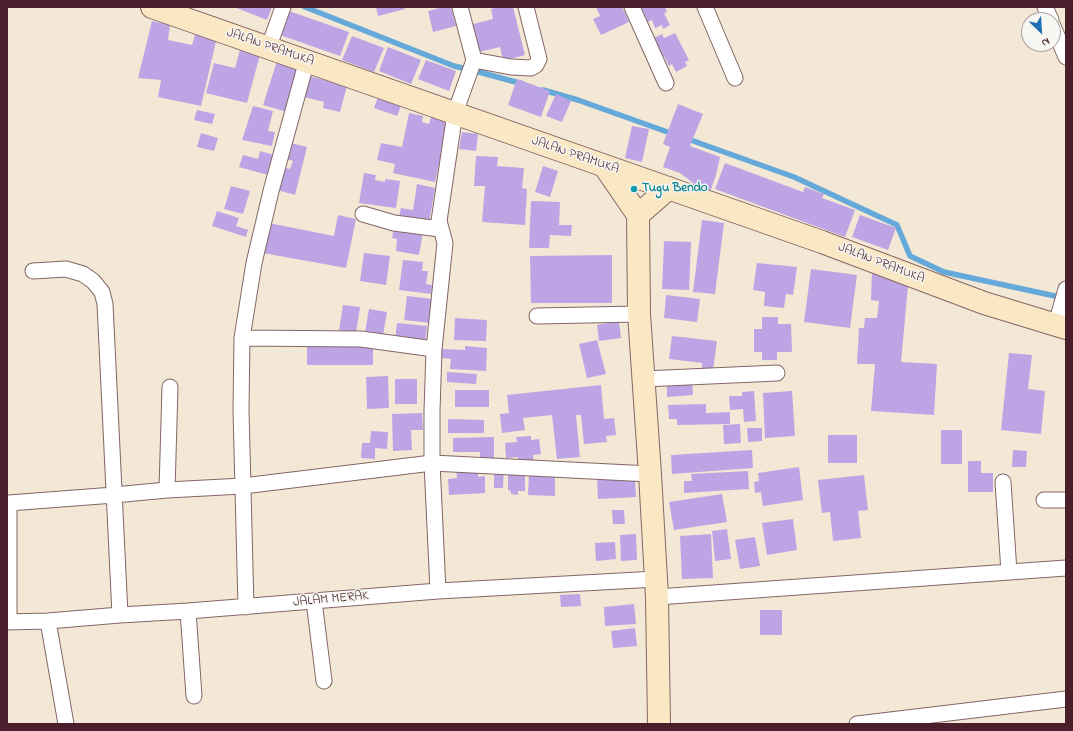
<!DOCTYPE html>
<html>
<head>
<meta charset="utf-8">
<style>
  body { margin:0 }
  #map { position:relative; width:1073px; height:731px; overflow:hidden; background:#f3e8d5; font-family:"Indie Flower",sans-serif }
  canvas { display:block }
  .frame { position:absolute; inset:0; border:8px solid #4a1f2b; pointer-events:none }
  .north { position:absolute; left:1021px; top:12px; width:40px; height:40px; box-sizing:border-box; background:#f6f6f2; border:1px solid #b1a0a2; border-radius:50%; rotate:155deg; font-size:11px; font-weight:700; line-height:16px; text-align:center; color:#4a1f2b }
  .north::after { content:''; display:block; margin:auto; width:14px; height:18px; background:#1f6fb2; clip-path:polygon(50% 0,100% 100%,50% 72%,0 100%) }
</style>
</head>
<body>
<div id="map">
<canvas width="1073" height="731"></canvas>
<div class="frame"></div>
<div class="north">N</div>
</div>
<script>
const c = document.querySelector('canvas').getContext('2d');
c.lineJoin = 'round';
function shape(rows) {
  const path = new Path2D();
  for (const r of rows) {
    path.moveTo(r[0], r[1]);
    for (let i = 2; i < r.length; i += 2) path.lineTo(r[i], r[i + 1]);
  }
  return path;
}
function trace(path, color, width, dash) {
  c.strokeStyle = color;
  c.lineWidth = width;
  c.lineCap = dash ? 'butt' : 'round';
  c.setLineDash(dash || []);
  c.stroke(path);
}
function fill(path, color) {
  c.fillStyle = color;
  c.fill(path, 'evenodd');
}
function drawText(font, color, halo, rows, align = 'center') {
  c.font = font + ' "Indie Flower",sans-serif';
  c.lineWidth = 3;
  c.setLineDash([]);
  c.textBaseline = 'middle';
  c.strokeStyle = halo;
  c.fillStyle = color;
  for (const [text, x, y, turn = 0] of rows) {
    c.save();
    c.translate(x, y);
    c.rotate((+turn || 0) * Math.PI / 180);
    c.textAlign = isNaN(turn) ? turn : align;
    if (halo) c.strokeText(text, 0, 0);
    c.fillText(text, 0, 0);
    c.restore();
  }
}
const stream = shape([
  [305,7,454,66,479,72,523,84],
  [543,90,578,100,673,134],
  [685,138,794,177,897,225,910,256,944,272,1055,296,1062,298]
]);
const building = shape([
  [234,7,272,7,267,20],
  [376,7,404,7,405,9,378,16],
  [444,7,451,7,456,26,433,32,428,11],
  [498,7,513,7,525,55,503,61,500,47,479,52,473,24,493,19,491,9],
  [596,7,622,7,629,22,601,35,593,19,600,16],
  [641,7,665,7,667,12,664,13,670,25,663,29,662,25,655,28,652,20,648,22],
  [289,11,349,32,340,56,280,35],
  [152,21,170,25,168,40,192,45,196,32,217,37,201,106,158,97,161,80,138,78],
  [675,33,689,60,685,62,687,66,676,72,672,64,669,66,664,56,661,57,652,39,662,34,664,38],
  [352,36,384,48,374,72,342,60],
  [241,46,261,51,247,103,206,93,214,63,235,68],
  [388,47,421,60,411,84,379,71],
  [426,60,456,71,449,91,418,79],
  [277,61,301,68,287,112,263,105],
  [305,75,347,86,340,112,323,108,324,102,300,96],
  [517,79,550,91,541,117,508,105],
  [556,94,571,101,562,122,546,116],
  [378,97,401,106,397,116,374,108],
  [678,104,703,114,690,146,720,157,716,175,709,195,680,173,663,167,670,147,663,144],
  [253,106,273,111,268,131,275,132,272,146,242,140],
  [197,110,215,114,212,124,194,120],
  [409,113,423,116,422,122,429,124,432,114,449,118,435,182,393,173,395,164,377,160,381,143,402,147],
  [632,126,649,129,642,162,625,158],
  [462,132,478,134,476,151,459,149],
  [201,133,218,138,214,151,197,147],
  [291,143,307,147,295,195,277,190,282,167,290,169,293,161,287,159],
  [260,151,274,155,268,175,239,167,243,155,258,159],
  [476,156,498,157,497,166,524,168,522,188,527,189,525,225,482,222,485,186,474,186],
  [725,163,803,192,805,187,824,194,822,198,855,210,845,237,715,189],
  [543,166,558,171,550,197,535,192],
  [364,173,376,175,375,180,385,182,385,179,400,181,396,208,359,203],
  [417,184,435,188,429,223,399,217,401,208,413,210],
  [231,186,250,191,243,214,224,209],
  [531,201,560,202,559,225,572,225,571,236,550,235,549,248,529,248],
  [217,211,239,218,236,226,248,230,246,237,212,226],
  [338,215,356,219,346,268,263,253,269,223,334,236],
  [860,215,896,228,888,250,852,237],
  [702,220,724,223,715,294,693,292],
  [394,227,423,232,419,255,396,251,397,239,392,238],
  [664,241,691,242,689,290,662,289],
  [364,253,390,256,386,285,360,281],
  [612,255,612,303,531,303,530,256],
  [403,260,423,262,422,271,428,271,426,284,432,285,431,294,399,290],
  [757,263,797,267,793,295,786,294,784,308,764,306,765,292,753,290],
  [811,269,857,275,850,328,804,322],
  [872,270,908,286,901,362,937,364,934,415,871,411,875,364,857,364,859,328,864,328,865,318,877,318,879,301,871,300],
  [666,295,700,299,697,322,664,318],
  [407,296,433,299,430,323,404,320],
  [343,305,360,307,356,333,339,330],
  [369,309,387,312,383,335,365,332],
  [762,317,778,317,778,324,791,324,792,352,777,352,777,360,762,360,762,352,754,352,754,329,762,329],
  [455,318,487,320,486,341,454,340],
  [619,321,621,338,599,341,597,325],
  [397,323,427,326,425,343,395,340],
  [672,336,717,341,713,370,702,368,702,363,669,359],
  [597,340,606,374,587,378,579,344],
  [307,346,373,347,373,365,307,365],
  [465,346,487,348,486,371,450,369,451,359,442,358,442,349,465,350],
  [1009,353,1032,355,1028,389,1045,391,1041,434,1001,430],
  [447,372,477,374,476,384,447,382],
  [388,376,389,408,367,409,366,377],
  [395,379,417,379,417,404,395,404],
  [692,381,693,395,667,397,667,382],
  [601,385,604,419,614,418,616,435,606,436,607,442,584,444,581,415,576,415,580,457,557,459,552,415,523,418,525,430,502,433,500,414,509,413,507,395],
  [455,390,489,390,489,407,455,407],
  [754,391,756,421,744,422,743,409,730,410,729,396,742,396,742,392],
  [792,391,795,436,765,438,763,393],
  [706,404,706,413,730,412,730,424,677,425,677,419,669,419,668,405],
  [422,413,423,430,411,430,412,450,393,451,392,414],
  [448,419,484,420,484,433,448,433],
  [740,424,741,443,724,444,723,425],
  [747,428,762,428,762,441,748,442],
  [941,430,962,430,962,464,941,464],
  [371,431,388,432,387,449,375,448,375,459,361,458,362,443,370,443],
  [828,435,857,435,857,463,828,463],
  [531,436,531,440,539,439,541,454,533,455,534,464,519,465,518,457,506,458,505,443,517,442,516,437],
  [494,437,494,458,480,458,480,452,453,452,453,438],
  [752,450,753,468,672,474,671,455],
  [1013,450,1027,451,1026,467,1012,467],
  [968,461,981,461,981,473,993,473,993,492,968,492],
  [799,467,803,500,763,506,761,492,755,493,754,482,759,481,758,473],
  [478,468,478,477,485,476,485,493,449,495,448,479,457,478,456,470],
  [494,469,504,469,503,488,494,488],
  [748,471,749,489,684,493,684,481,692,481,691,474],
  [529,473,555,473,555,496,528,495],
  [508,475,525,475,525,491,518,491,518,495,511,494,511,491,508,490],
  [626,475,627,481,635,480,636,497,598,499,597,477],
  [864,475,868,510,858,511,861,538,833,541,830,512,822,513,818,480],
  [722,494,727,522,674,530,669,502],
  [612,510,624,510,625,524,613,524],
  [793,519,797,550,767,555,762,523],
  [727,529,731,559,715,561,712,531],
  [636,534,637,560,621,561,620,535],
  [711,534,713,578,682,579,680,536],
  [755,537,760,566,740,569,735,540],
  [615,542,616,559,596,561,595,543],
  [580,594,581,606,561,607,560,595],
  [634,604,636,624,605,626,604,607],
  [760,610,782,610,782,635,760,635],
  [635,628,637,646,613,648,611,631]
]);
const street = shape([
  [632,7,666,83],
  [705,7,735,78],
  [1045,7,1051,20],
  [1053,26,1066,57],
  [268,49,283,7],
  [474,60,511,67,531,68,536,65,539,59,526,7],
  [363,214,394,223,440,229],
  [33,271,66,269,83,274,93,281,102,292,105,304,120,615],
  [537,316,639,314],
  [1056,324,1066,289],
  [242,338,361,339,434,349],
  [644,379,777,373],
  [1003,482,1009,572],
  [167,490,170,387],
  [1044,500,1066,500],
  [438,591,432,463,432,411,434,349,445,243,439,221,455,113,474,60,460,7],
  [657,597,1066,568],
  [314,601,324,681],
  [246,607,241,410,242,338,254,263,271,191,307,60],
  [188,611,194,696],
  [9,621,9,503,114,495,167,490,243,486,432,463,650,474],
  [48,621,66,724],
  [7,622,48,621,120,615,188,611,438,591,656,579],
  [857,724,1066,699]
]);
const secondary = shape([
  [152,7,822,242,984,303,1066,328],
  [605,167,638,215,639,314,650,474,657,597,659,724],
  [638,215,669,188]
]);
const markers = [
  [634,189,4,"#0f9aa8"]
];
const streetNames = [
  ["JALAN PRAMUKA",270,48,19],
  ["JALAN PRAMUKA",575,156,19],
  ["JALAN PRAMUKA",881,264,21],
  ["JALAM MERAK",331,600,-5]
];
const cultureNames = [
  ["Tugu Bendo",642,189]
];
trace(stream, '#65a8da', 5.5);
fill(building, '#bda5e5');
trace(street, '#856566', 17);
trace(secondary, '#856566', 24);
trace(street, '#fff', 15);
trace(secondary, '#fae7c3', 22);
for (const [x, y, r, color] of markers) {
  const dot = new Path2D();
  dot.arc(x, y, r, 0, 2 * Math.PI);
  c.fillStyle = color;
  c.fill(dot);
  trace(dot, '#f6f6f2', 1.5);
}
drawText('13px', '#4a1f2b', '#f6f6f2', streetNames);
drawText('bold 13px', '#0d838f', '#f6f6f2', cultureNames, 'left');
</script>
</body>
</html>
